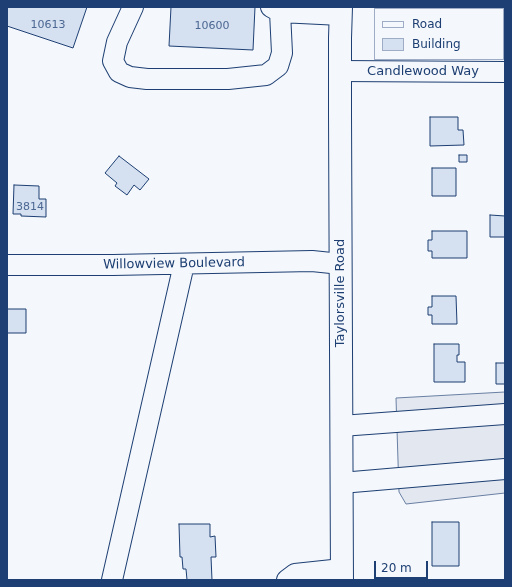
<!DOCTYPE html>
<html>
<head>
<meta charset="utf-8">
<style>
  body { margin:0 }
  #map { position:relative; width:512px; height:587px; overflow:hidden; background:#f4f7fb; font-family:"DejaVu Sans",sans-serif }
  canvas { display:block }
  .frame { position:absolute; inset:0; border:8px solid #1d3f73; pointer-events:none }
  .legend { position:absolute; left:374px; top:8px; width:130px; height:52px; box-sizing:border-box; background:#f4f7fb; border:1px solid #9eadc5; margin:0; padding:5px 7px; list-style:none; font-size:12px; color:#1d3f73 }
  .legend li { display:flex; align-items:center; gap:8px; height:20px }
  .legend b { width:20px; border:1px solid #9eadc5 }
  .scale { position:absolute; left:374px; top:561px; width:54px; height:18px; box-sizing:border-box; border:2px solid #1d3f73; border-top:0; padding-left:5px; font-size:12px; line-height:14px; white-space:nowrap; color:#1d3f73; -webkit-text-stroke:3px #f4f7fb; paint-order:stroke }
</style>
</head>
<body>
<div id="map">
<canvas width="512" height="587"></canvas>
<div class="frame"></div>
<ul class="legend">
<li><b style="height:5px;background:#f4f7fb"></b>Road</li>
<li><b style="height:11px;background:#d5e0f0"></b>Building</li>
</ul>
<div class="scale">20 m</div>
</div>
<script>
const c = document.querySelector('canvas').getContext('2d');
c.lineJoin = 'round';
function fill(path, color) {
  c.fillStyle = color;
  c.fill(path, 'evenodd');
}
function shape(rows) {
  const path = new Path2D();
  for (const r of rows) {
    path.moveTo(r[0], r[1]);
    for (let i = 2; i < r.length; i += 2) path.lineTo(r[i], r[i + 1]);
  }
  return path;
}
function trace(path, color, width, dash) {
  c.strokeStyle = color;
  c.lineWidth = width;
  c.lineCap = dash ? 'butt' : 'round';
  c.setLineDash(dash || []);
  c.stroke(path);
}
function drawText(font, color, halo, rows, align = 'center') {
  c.font = font + ' "DejaVu Sans",sans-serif';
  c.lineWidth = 3;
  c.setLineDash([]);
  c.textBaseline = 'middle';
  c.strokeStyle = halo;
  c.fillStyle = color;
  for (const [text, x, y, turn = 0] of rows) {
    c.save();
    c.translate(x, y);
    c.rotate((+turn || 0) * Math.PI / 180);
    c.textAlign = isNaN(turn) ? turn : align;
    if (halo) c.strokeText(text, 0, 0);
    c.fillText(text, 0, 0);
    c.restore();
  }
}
const parking = shape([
  [505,392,505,493,406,504,399,492,396,398,505,392]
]);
const building = shape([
  [7,7,87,7,73,48,7,26,7,7],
  [171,7,255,7,253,50,169,46,171,7],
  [430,7,462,7,462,9,430,9,430,7],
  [490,7,505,7,505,9,490,9,490,7],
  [430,117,458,117,458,130,463,130,464,145,430,146,430,117],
  [459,155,467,155,467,162,459,162,459,155],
  [119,156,149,179,140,190,134,185,127,195,115,186,117,183,105,173,119,156],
  [432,168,456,168,456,196,432,196,432,168],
  [14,185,39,186,39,199,46,199,46,217,21,216,21,214,13,214,14,185],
  [490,215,505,216,505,237,490,237,490,215],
  [432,231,467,231,467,258,432,258,432,251,428,251,428,240,432,240,432,231],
  [432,296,456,296,457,324,432,324,432,315,428,315,428,307,432,307,432,296],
  [7,309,26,309,26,333,7,333,7,309],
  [434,344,459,344,459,355,457,355,457,362,465,362,465,382,434,382,434,344],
  [496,363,505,363,505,384,496,384,496,363],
  [432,522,459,522,459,566,432,566,432,522],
  [179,524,210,524,210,537,215,536,216,557,211,557,212,580,187,580,186,569,183,569,182,557,180,557,179,524]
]);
const minor = shape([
  [133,7,117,42,113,61,119,72,130,77,147,79,228,79,266,75,278,66,282,53,280,12],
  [271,7,280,12,341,15],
  [340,71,505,72],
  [7,265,113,265,312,261,341,264],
  [341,426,505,414],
  [341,483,505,469],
  [112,580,184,264],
  [287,580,295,574,342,569]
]);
const major = shape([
  [341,7,340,38,340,115,342,580]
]);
const numberNames = [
  ["10613",48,25],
  ["10600",212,26],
  ["3814",30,207]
];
const streetNames = [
  ["Candlewood Way",423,72],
  ["Willowview Boulevard",174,264,-1],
  ["Taylorsville Road",341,293,-90]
];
fill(parking, '#e3e8f0');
trace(parking, '#687fa3', 1);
fill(building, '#d5e0f0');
trace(building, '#1d3f73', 1);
trace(minor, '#1d3f73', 22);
trace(major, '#1d3f73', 24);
trace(minor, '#f4f7fb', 20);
trace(major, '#f4f7fb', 22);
drawText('11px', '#4b6792', null, numberNames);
drawText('13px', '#1d3f73', '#f4f7fb', streetNames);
</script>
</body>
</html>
